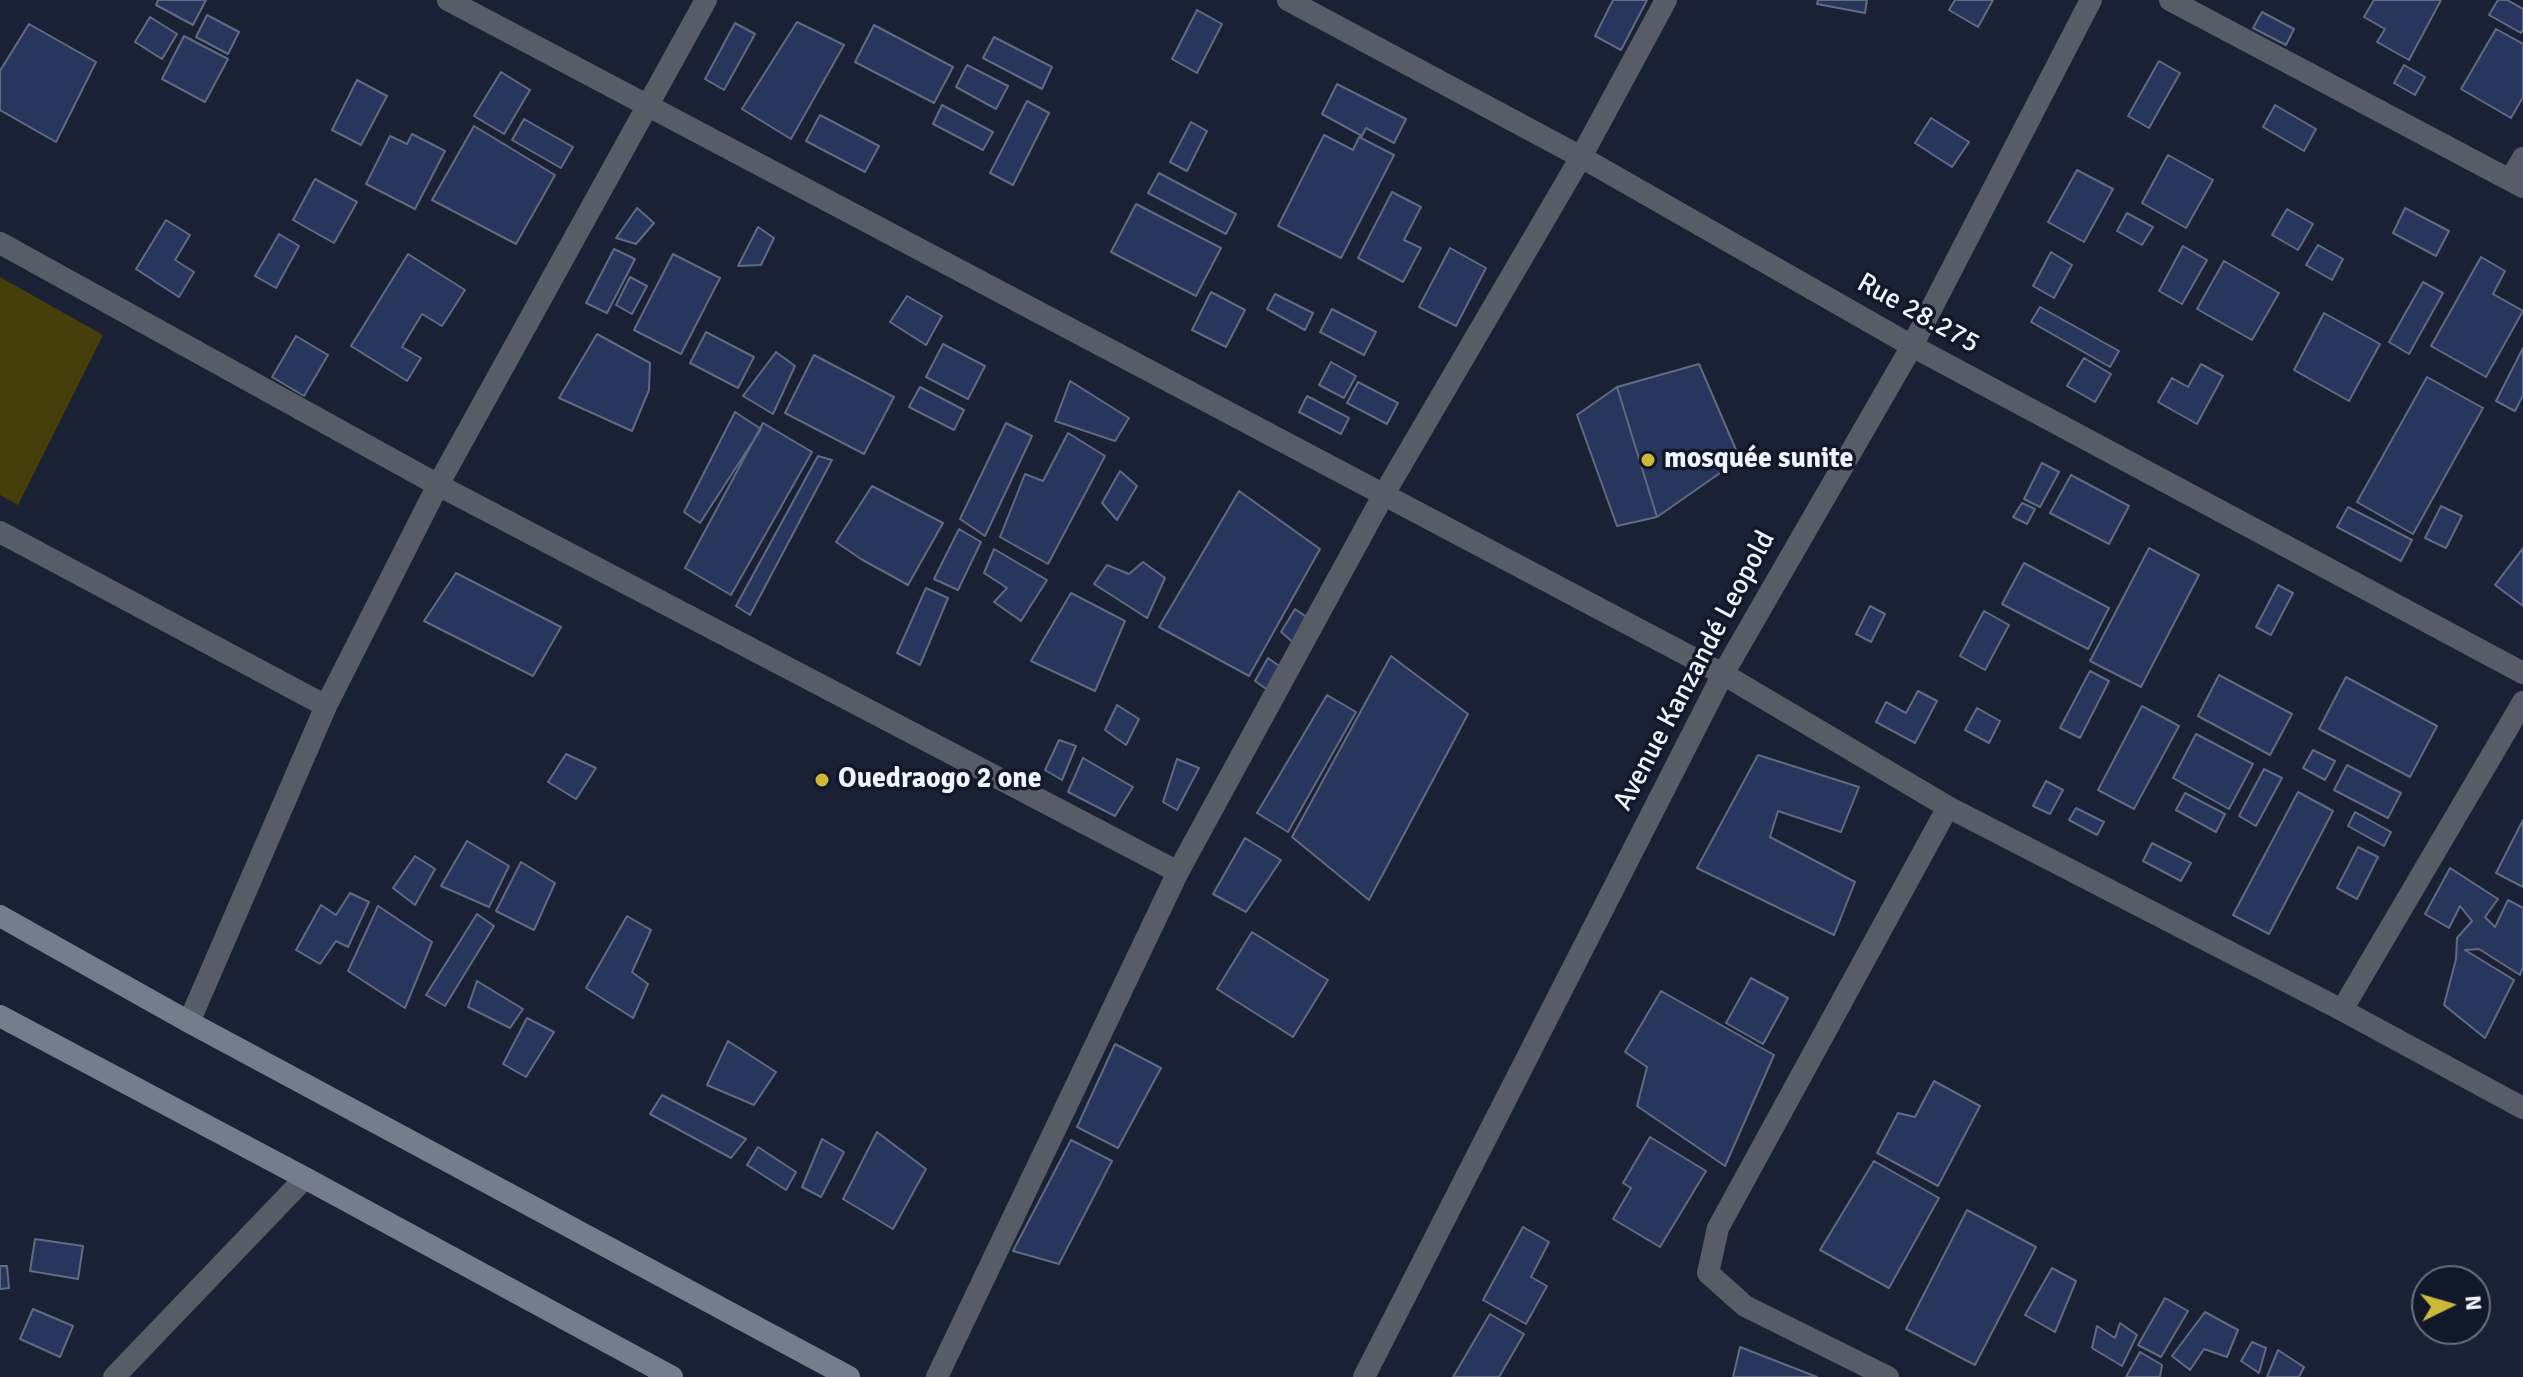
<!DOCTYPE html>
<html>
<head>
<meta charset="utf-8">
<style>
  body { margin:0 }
  #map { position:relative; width:2523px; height:1377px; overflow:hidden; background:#1a2134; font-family:Signika,sans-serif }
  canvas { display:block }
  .north { position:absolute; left:2411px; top:1265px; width:80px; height:80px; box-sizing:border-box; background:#11182a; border:2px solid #6a707f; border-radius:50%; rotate:85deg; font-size:22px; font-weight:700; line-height:32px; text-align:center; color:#f0f4ff }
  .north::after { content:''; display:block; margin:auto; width:28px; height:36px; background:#cdb938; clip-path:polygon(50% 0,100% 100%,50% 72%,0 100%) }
</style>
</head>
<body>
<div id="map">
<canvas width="2523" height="1377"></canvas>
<div class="north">N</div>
</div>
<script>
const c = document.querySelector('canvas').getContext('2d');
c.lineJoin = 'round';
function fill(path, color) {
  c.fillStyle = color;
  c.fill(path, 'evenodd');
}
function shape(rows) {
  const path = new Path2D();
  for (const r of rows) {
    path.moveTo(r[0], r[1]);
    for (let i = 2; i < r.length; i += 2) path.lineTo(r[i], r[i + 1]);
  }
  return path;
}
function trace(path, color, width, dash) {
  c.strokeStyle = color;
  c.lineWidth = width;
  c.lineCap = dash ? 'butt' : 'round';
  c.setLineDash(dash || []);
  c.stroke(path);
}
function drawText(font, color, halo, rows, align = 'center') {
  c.font = font + ' Signika,sans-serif';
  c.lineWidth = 7;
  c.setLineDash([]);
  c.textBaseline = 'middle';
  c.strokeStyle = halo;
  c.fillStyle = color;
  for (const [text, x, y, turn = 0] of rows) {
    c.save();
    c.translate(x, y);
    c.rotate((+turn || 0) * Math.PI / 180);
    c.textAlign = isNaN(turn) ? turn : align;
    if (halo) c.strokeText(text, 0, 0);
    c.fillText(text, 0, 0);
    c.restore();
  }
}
const green = shape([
  [0,277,103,335,18,505,0,495]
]);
const building = shape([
  [158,0,206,0,193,25,156,5,158,0],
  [1613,0,1647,0,1621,50,1595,36,1613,0],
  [1818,0,1867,0,1865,13,1817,4,1818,0],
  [1955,0,1993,0,1978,27,1949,10,1955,0],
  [2374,0,2441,0,2409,60,2377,42,2385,29,2364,17,2374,0],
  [2498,0,2507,0,2523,9,2523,29,2521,33,2489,15,2498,0],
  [1197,10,1222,24,1197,73,1172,59,1197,10],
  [2262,12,2294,29,2286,45,2253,28,2262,12],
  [207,15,239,32,228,54,196,37,207,15],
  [150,17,177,34,162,59,135,42,150,17],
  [797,22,844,45,791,139,742,109,797,22],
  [735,23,755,34,724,90,705,79,735,23],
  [29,24,96,62,56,142,0,110,0,71,29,24],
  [874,25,953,67,934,103,855,62,874,25],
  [2496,29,2523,44,2523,97,2511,118,2461,89,2496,29],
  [184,36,228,59,205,102,162,79,184,36],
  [994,37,1052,67,1042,89,983,58,994,37],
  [2159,61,2180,73,2149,128,2128,116,2159,61],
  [967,65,1008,86,996,109,956,87,967,65],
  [2404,65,2425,77,2415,95,2394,83,2404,65],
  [501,72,530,90,504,134,474,116,501,72],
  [357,80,387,96,361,145,332,130,357,80],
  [1337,84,1406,119,1394,143,1366,128,1362,136,1322,114,1337,84],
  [1027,101,1049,113,1013,185,990,173,1027,101],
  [942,105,993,132,983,150,933,124,942,105],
  [2275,105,2316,129,2304,151,2263,127,2275,105],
  [820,115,879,146,865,172,806,141,820,115],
  [1931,118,1969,142,1952,167,1915,143,1931,118],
  [524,119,573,147,561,168,512,140,524,119],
  [1191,122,1207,131,1187,171,1170,162,1191,122],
  [474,126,555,175,516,244,432,200,474,126],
  [412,134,445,151,415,209,366,184,390,136,407,144,412,134],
  [1324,135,1353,150,1359,137,1394,155,1341,258,1278,226,1324,135],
  [2168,155,2213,180,2186,228,2142,203,2168,155],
  [2077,170,2113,189,2084,242,2048,222,2077,170],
  [1159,173,1236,214,1226,234,1148,193,1159,173],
  [315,179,357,202,334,243,293,220,315,179],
  [1392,192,1421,207,1404,240,1421,248,1403,282,1358,258,1392,192],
  [1136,204,1221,248,1196,296,1111,252,1136,204],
  [637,208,654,223,636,244,616,238,637,208],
  [2405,208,2449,231,2436,256,2393,233,2405,208],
  [2287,209,2313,224,2298,250,2272,235,2287,209],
  [2127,213,2153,227,2142,245,2117,231,2127,213],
  [166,220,190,235,175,260,194,272,179,297,136,269,166,220],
  [758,227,774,238,761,265,738,266,758,227],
  [279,234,299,246,276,288,255,276,279,234],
  [2318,245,2343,259,2332,280,2306,265,2318,245],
  [2183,246,2207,260,2182,304,2159,291,2183,246],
  [1450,248,1486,268,1456,326,1419,307,1450,248],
  [614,249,635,259,607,313,586,303,614,249],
  [2051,252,2072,265,2054,298,2033,286,2051,252],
  [408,254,465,290,442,326,422,314,402,347,421,358,407,381,351,346,408,254],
  [673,254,720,278,681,354,634,330,673,254],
  [2481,257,2505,271,2493,294,2523,311,2486,377,2431,346,2481,257],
  [2224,261,2279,293,2252,340,2197,309,2224,261],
  [630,277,647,286,632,314,616,305,630,277],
  [2423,282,2443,293,2409,354,2389,342,2423,282],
  [1211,292,1245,310,1226,347,1192,330,1211,292],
  [1275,294,1313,313,1305,330,1267,309,1275,294],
  [907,296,942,316,926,345,890,322,907,296],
  [2040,307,2119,351,2110,367,2031,322,2040,307],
  [1332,309,1376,332,1364,355,1320,332,1332,309],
  [2324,313,2380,344,2349,401,2294,370,2324,313],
  [706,332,754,357,738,388,690,363,706,332],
  [597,334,650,363,649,390,632,431,559,398,597,334],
  [296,336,328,355,304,396,272,377,296,336],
  [943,344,985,366,968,399,926,377,943,344],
  [2523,348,2523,395,2515,411,2496,401,2523,348],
  [776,352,795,366,773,414,743,396,776,352],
  [814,355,894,397,864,454,785,413,814,355],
  [2084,358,2111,374,2095,402,2067,386,2084,358],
  [1331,362,1356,376,1344,398,1319,385,1331,362],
  [1699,364,1740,459,1657,517,1617,387,1699,364],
  [2201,364,2223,376,2197,424,2158,402,2172,378,2188,387,2201,364],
  [2427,377,2483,408,2413,534,2357,502,2427,377],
  [1070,381,1129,418,1115,441,1055,421,1070,381],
  [1358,382,1398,403,1387,424,1347,403,1358,382],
  [920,387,964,410,954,430,909,407,920,387],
  [1617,387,1657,517,1617,526,1577,415,1617,387],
  [1307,396,1349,418,1341,434,1299,412,1307,396],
  [735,412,761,429,700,523,684,512,735,412],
  [763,423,812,452,731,595,685,568,763,423],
  [1006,423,1032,436,985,536,960,519,1006,423],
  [1068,433,1105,456,1048,564,1000,537,1025,474,1043,481,1068,433],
  [818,456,832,460,750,615,736,606,818,456],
  [2042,463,2059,472,2040,507,2024,499,2042,463],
  [1120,471,1137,486,1117,520,1102,503,1120,471],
  [2071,475,2129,506,2109,544,2050,513,2071,475],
  [872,486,943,523,908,585,861,559,836,542,872,486],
  [1239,491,1320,549,1249,676,1159,627,1239,491],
  [2022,503,2035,509,2027,524,2013,517,2022,503],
  [2441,506,2462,516,2446,548,2425,538,2441,506],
  [2348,507,2412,540,2401,561,2337,527,2348,507],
  [959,529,981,542,958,590,934,579,959,529],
  [2149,548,2199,575,2141,687,2090,661,2149,548],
  [2523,548,2523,606,2495,585,2523,548],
  [994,549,1047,580,1021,621,994,602,1007,588,984,573,994,549],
  [1143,562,1165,578,1147,618,1094,584,1107,565,1129,574,1143,562],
  [2024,563,2109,608,2088,649,2002,604,2024,563],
  [456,573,561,627,533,676,424,621,456,573],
  [2278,585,2293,593,2271,635,2256,627,2278,585],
  [926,588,948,598,920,665,897,653,926,588],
  [1071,593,1125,621,1095,691,1031,661,1071,593],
  [1870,606,1885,614,1871,642,1856,634,1870,606],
  [1295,609,1308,618,1295,644,1281,632,1295,609],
  [1984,611,2009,625,1985,670,1960,656,1984,611],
  [1391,656,1468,714,1369,900,1292,837,1391,656],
  [1268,658,1282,668,1269,691,1255,681,1268,658],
  [2090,671,2109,681,2080,738,2060,728,2090,671],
  [2219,675,2292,714,2270,755,2198,716,2219,675],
  [2346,677,2437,726,2410,777,2319,729,2346,677],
  [1918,691,1937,701,1915,743,1876,722,1886,702,1906,713,1918,691],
  [1327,695,1356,712,1288,832,1257,813,1327,695],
  [1117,705,1139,719,1126,745,1105,730,1117,705],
  [2142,706,2179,726,2134,809,2098,790,2142,706],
  [1977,708,2000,721,1989,743,1965,730,1977,708],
  [2196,734,2253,764,2229,809,2173,778,2196,734],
  [1059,740,1076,746,1062,780,1045,770,1059,740],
  [2313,750,2335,761,2325,780,2303,768,2313,750],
  [566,754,596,768,576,799,548,782,566,754],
  [1758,755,1859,787,1841,832,1778,811,1770,837,1855,882,1834,935,1697,868,1758,755],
  [1083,758,1133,787,1115,816,1068,792,1083,758],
  [1177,759,1199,768,1177,810,1163,802,1177,759],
  [2347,765,2401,793,2388,818,2334,790,2347,765],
  [2264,769,2282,778,2256,826,2239,816,2264,769],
  [2046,781,2063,790,2050,814,2033,806,2046,781],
  [2298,792,2333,811,2269,934,2233,915,2298,792],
  [2185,793,2225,814,2216,832,2176,810,2185,793],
  [2076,808,2104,822,2097,835,2069,820,2076,808],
  [2355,812,2391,832,2384,846,2348,826,2355,812],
  [2523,820,2523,887,2496,873,2523,820],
  [1245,838,1281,860,1246,912,1213,894,1245,838],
  [467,841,509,866,489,907,441,886,467,841],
  [2152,843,2191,863,2181,881,2143,861,2152,843],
  [2358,847,2378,857,2357,899,2337,888,2358,847],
  [415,856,435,869,415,905,393,888,415,856],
  [521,862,555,883,534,930,496,911,521,862],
  [2450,868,2498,899,2485,917,2495,927,2508,900,2523,908,2523,967,2520,975,2479,949,2465,950,2514,980,2485,1038,2444,1005,2456,959,2457,938,2472,921,2460,906,2449,928,2425,914,2450,868],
  [350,893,369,902,348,947,336,941,320,964,296,950,321,905,336,915,350,893],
  [378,906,432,942,405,1008,348,971,378,906],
  [477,914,494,926,445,1006,426,995,477,914],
  [627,916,651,930,632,972,648,984,633,1018,586,988,627,916],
  [1252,932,1328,980,1293,1037,1217,989,1252,932],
  [1751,978,1788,998,1763,1044,1726,1023,1751,978],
  [477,981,523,1009,510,1028,468,1007,477,981],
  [1661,991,1774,1055,1725,1166,1637,1106,1647,1067,1625,1052,1661,991],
  [527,1018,554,1032,526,1077,503,1064,527,1018],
  [728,1041,776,1072,754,1105,707,1085,728,1041],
  [1115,1044,1161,1068,1118,1148,1077,1127,1115,1044],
  [1934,1081,1980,1106,1938,1186,1877,1153,1898,1113,1915,1117,1934,1081],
  [662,1095,746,1139,731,1158,650,1114,662,1095],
  [877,1132,926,1169,893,1229,843,1199,877,1132],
  [1650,1137,1706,1171,1660,1247,1613,1219,1631,1188,1623,1183,1650,1137],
  [822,1139,844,1152,821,1197,802,1187,822,1139],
  [1071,1140,1112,1161,1059,1264,1013,1251,1071,1140],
  [758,1147,796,1172,786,1190,747,1165,758,1147],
  [1874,1161,1939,1198,1889,1288,1820,1250,1874,1161],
  [1967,1210,2036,1247,1975,1365,1906,1329,1967,1210],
  [1523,1227,1549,1242,1531,1277,1547,1286,1526,1324,1483,1300,1523,1227],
  [35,1239,83,1246,78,1279,30,1271,35,1239],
  [0,1266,7,1266,9,1288,0,1289,0,1266],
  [2052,1268,2076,1281,2055,1332,2025,1315,2052,1268],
  [2165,1298,2188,1311,2161,1357,2138,1345,2165,1298],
  [33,1309,73,1326,60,1357,20,1339,33,1309],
  [2205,1312,2238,1330,2227,1357,2204,1349,2190,1370,2172,1356,2205,1312],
  [1490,1314,1524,1334,1499,1377,1453,1377,1490,1314],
  [2120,1323,2137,1335,2122,1366,2092,1348,2097,1326,2115,1338,2120,1323],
  [2252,1342,2266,1348,2259,1373,2241,1361,2252,1342],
  [1740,1347,1817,1377,1733,1377,1740,1347],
  [2278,1350,2304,1367,2299,1377,2267,1377,2278,1350],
  [2140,1352,2162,1365,2160,1377,2126,1377,2140,1352]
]);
const minor = shape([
  [448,0,1723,674,1948,807,2342,1010,2523,1108],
  [1288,0,1581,157,1912,346,2523,673],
  [2170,0,2523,187],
  [2510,180,2523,158],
  [0,243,438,485,1178,872],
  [0,532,326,706],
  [2342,1010,2523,702],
  [189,1022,326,706,438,485,706,0],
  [114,1377,305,1178],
  [937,1377,1178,872,1384,494,1581,157,1666,0],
  [1364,1377,1723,674,1912,346,2091,0],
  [1888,1377,1745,1306,1708,1273,1718,1228,1948,807]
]);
const secondary = shape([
  [0,916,189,1022,849,1377],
  [0,1016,305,1178,672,1377]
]);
const markers = [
  [1648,460,8,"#cdb938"],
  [822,780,8,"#cdb938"]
];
const streetNames = [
  ["Rue 28.275",1918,314,29],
  ["Avenue Kanzandé Leopold",1695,671,-62]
];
const poiNames = [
  ["mosquée sunite",1664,460],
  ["Ouedraogo 2 one",838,780]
];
fill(green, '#473f0b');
fill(building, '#28365d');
trace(building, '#616a81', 2);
trace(minor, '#575c66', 22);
trace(secondary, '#757c8c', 22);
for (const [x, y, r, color] of markers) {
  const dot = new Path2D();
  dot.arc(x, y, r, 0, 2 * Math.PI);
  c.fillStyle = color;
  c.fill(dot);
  trace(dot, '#11182a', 3);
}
drawText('28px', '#f0f4ff', '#11182a', streetNames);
drawText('bold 28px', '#f0f4ff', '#11182a', poiNames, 'left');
</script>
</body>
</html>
